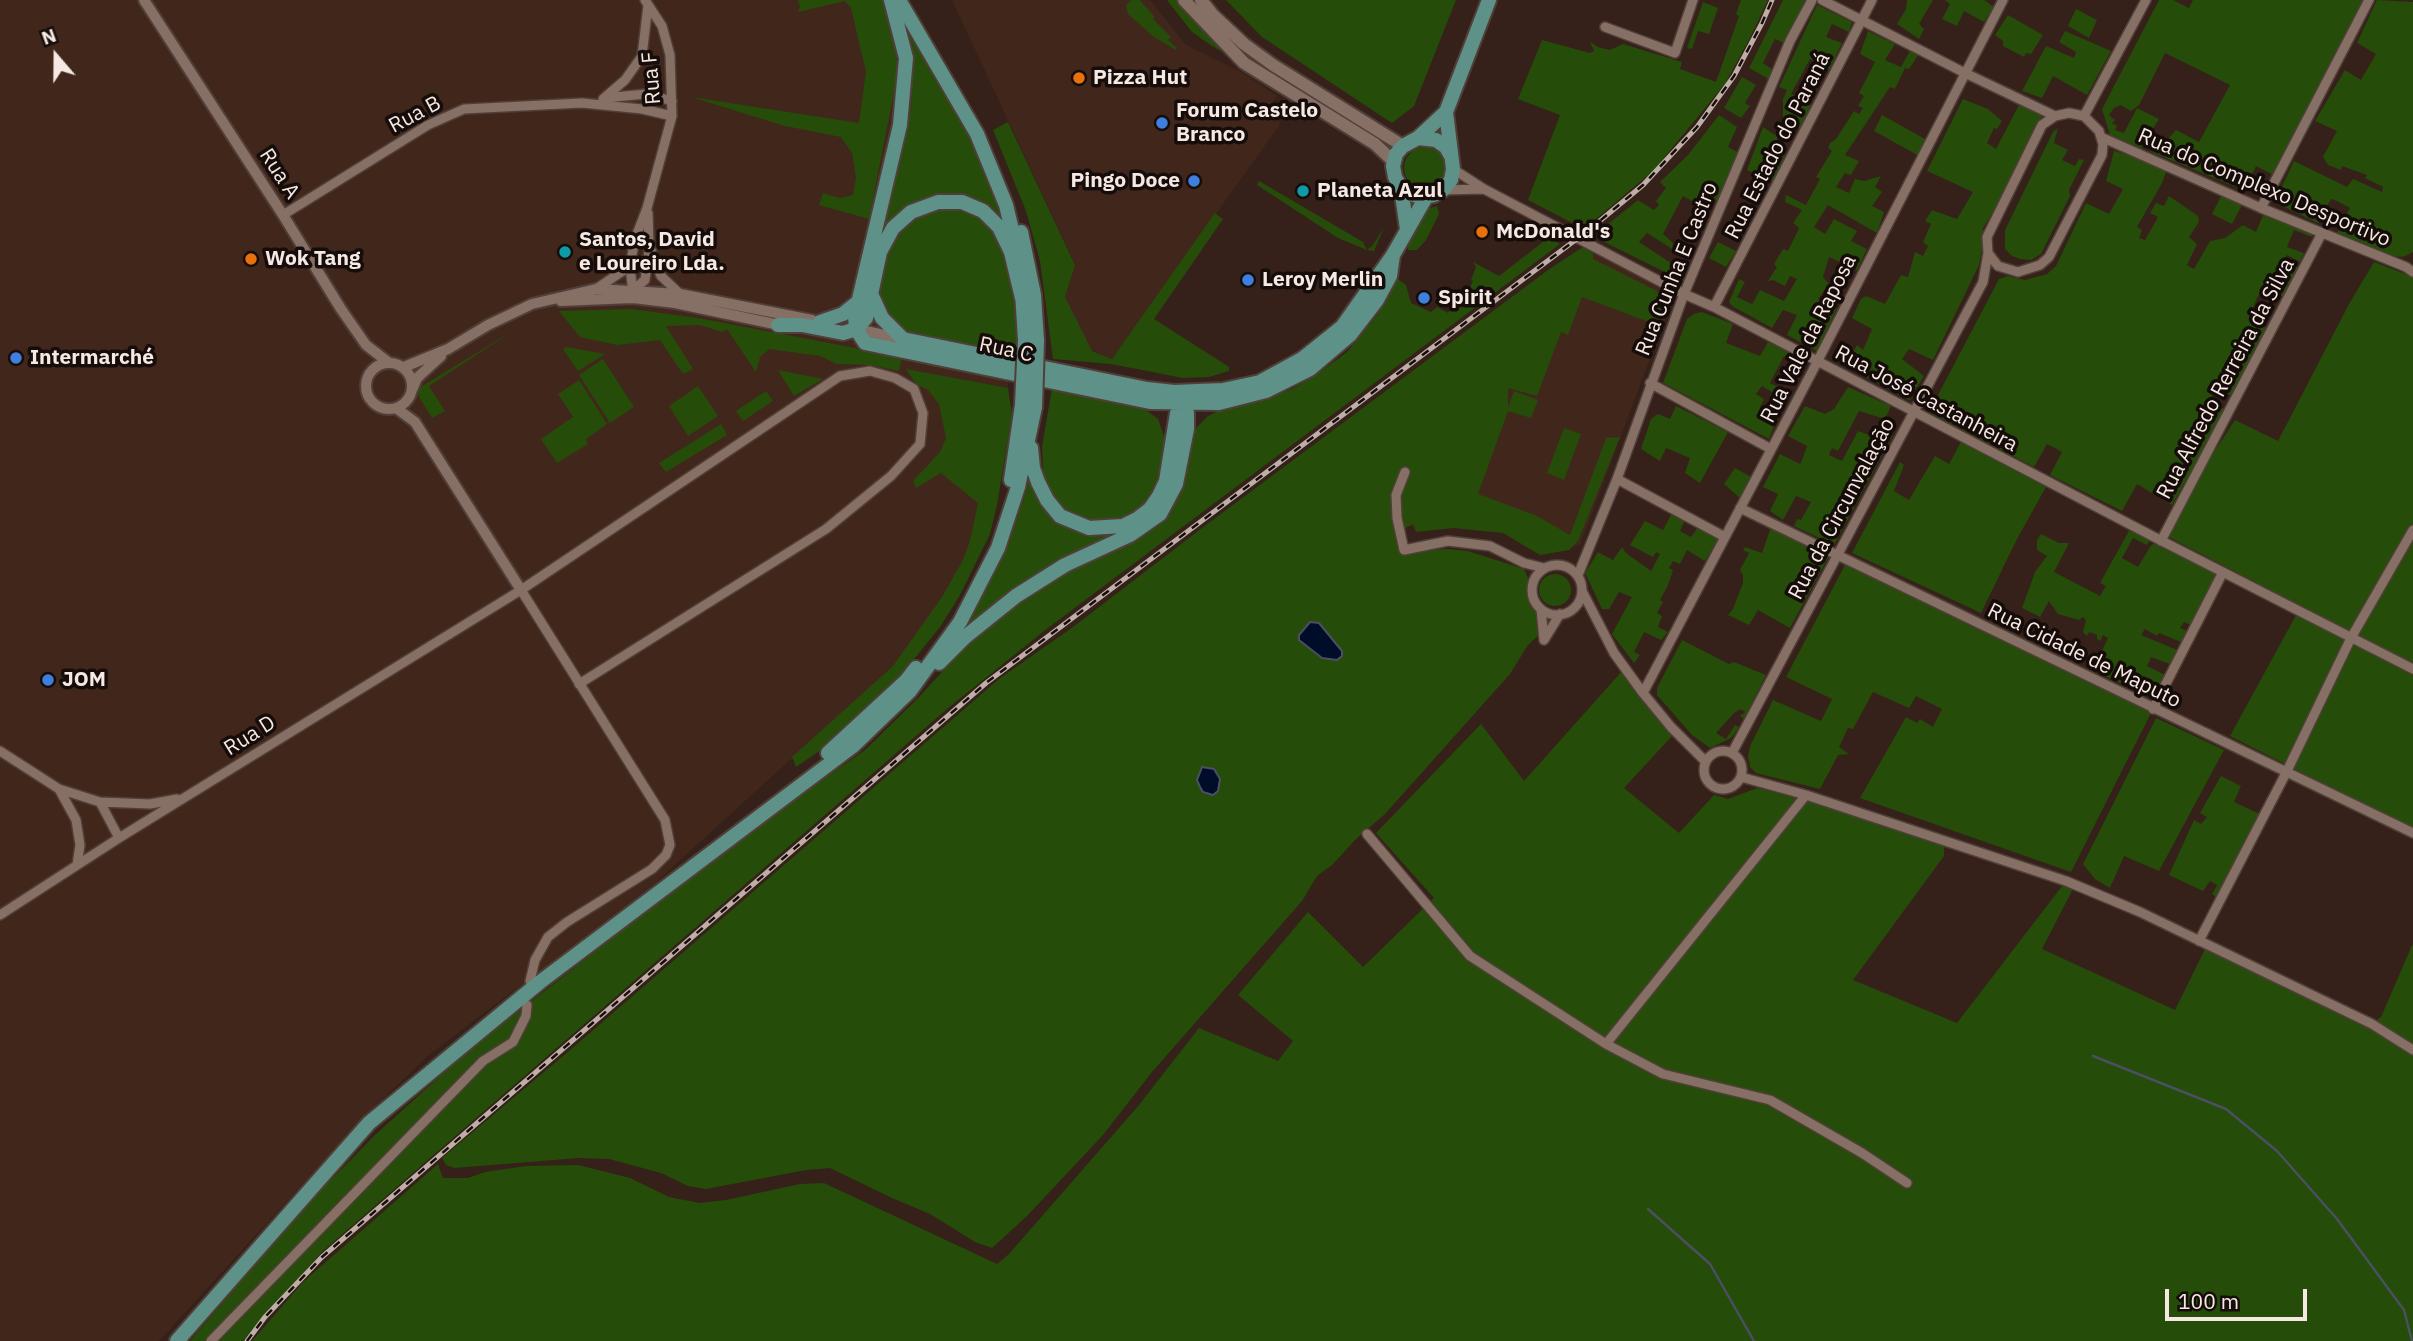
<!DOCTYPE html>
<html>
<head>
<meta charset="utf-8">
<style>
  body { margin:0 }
  #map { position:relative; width:2413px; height:1341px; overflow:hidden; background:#352119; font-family:"IBM Plex Sans",sans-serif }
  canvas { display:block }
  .north { position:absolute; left:21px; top:21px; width:70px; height:70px; -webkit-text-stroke:5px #160d0a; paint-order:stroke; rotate:340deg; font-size:19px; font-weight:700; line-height:28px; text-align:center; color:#f6e8e2 }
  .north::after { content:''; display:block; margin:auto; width:24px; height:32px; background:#f6e8e2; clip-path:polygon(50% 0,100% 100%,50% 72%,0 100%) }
  .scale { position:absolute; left:2165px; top:1289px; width:142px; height:32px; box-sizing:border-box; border:4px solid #f6e8e2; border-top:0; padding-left:9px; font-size:21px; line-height:24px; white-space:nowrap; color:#f6e8e2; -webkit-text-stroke:5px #160d0a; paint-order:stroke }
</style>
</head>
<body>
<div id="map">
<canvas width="2413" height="1341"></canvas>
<div class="north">N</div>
<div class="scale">100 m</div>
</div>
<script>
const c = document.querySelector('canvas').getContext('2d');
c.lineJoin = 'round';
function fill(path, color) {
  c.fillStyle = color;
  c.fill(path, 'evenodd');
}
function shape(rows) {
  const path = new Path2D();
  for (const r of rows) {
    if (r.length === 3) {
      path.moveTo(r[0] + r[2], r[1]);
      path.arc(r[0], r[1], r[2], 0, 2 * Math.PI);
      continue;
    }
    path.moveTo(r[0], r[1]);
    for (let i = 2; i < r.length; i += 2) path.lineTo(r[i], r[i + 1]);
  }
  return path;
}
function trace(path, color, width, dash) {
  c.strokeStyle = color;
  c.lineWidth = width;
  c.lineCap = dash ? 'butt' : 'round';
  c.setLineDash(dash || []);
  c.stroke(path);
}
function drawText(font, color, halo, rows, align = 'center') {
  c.font = font + ' "IBM Plex Sans",sans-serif';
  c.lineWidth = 7;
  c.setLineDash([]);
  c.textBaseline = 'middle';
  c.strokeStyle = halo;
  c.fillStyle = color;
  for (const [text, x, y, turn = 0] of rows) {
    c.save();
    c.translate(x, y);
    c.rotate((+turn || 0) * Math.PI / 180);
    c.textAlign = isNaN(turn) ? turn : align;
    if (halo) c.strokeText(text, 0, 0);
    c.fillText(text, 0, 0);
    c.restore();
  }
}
const built = shape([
  [0,0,891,0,934,69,998,211,1012,298,1008,388,973,556,916,645,654,884,430,1054,365,1116,159,1341,0,1341],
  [952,0,1150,0,1186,45,1243,73,1277,96,1265,112,1281,123,1112,359,1089,349,1065,297,1075,264],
  [1592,248,1675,292,1580,545,1543,550,1498,527,1398,526,1340,438]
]);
const green = shape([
  [798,0,889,0,896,41,897,77,869,219,819,205,823,193,840,198,853,195,856,178,852,153,841,137,785,126,691,97,859,123,866,72,851,8,845,1,798,12,800,7],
  [1132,0,1140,0,1143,4,1155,17,1153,19,1171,37,1168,40,1177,48,1176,50,1154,37,1128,14,1126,5],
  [1167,0,1178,0,1199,25,1226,51,1224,53,1212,46,1192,32],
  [1226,0,1456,0,1414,106,1392,123,1262,37],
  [1741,0,1768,0,1751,36,1725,84,1653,171,1584,229,1528,200,1560,115,1518,99,1542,40,1590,53,1594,51,1590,42,1598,47,1610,50,1623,44,1682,62,1680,69,1716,82,1739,16,1736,14],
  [1783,0,1810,0,1786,44,1775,39,1763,63,1776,72,1772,81,1749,68],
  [1907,0,1933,0,1919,24,1924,29,1919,39,1897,24,1906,9],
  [1945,0,1984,0,1994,7,1984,22,1964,11,1957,26,1942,19,1950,4],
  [2159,0,2173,0,2189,8,2193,0,2363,0,2363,4,2277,177,2256,166,2245,191,2149,151,2167,140,2176,130,2199,142,2230,85,2165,53,2139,105,2131,111,2121,105,2114,108,2109,115,2115,120,2112,123,2117,126,2115,130,2124,133,2137,108,2159,119,2141,148,2110,135,2102,109],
  [2377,0,2413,2,2413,252,2403,257,2392,256,2337,233,2350,208,2337,201,2331,199,2318,223,2278,204,2277,197,2294,161,2347,187,2353,179,2382,192,2383,187,2365,178,2367,175,2342,166,2341,170,2328,165,2323,157,2337,131,2315,121,2345,70,2361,80,2376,54,2357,43],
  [1703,2,1718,8,1709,34,1698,31,1692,49,1687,48],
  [1817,5,1852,22,1849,32,1832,24,1826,37,1842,43,1829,70,1810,59,1791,94,1811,105,1800,129,1783,122,1783,99,1787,90,1779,87],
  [2076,9,2097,20,2089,38,2068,26],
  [2008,15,2043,35,2031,54,2026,53,2024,57,2003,46,2003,41,1995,35],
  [903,18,950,97,985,171,1005,222,990,206,978,199,965,196,947,195,931,197,913,204,879,241,911,109,913,61],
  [1868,31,1895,44,1885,60,1901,67,1910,51,1918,55,1909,69,1905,68,1895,89,1890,87,1845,155,1859,161,1851,175,1845,173,1836,187,1849,193,1855,179,1864,181,1881,176,1875,187,1882,192,1872,206,1884,212,1877,233,1828,205,1814,227,1825,234,1834,219,1857,231,1851,241,1867,249,1857,270,1829,257,1823,277,1829,284,1818,299,1837,308,1817,351,1787,335,1797,315,1783,310,1772,328,1732,306,1729,302,1739,279,1745,282,1737,297,1752,304,1760,290,1784,301,1797,279,1790,276,1785,286,1773,280,1768,281,1777,267,1774,264,1783,249,1788,251,1799,228,1793,223,1802,210,1785,202,1786,195,1806,205,1820,179,1816,177,1832,151,1828,148,1830,143,1836,139,1854,111,1859,114,1863,108,1858,106,1864,96,1859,93,1875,62,1860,54],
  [2065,31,2111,51,2087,95,2053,76,2042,98,2022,91,2046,46,2074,58,2076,52,2059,42],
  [1742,77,1756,85,1745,103,1750,106,1741,118,1724,108],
  [1963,99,1988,109,2002,121,1997,129,1994,128,1987,143,1996,149,2019,105,2042,116,2000,201,1983,228,1982,250,1979,265,1933,360,1909,349,1902,359,1924,376,1909,400,1830,358,1834,356,1847,363,1857,345,1863,350,1872,329,1852,318,1861,299,1866,296,1885,304,1901,275,1908,277,1915,252,1923,256,1928,246,1923,242,1931,224,1925,221,1932,210,1957,219,1973,192,1927,171],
  [1719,115,1737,127,1728,147,1740,153,1721,203,1701,193,1694,202,1683,196,1663,234,1673,243,1672,249,1647,233,1639,242,1671,263,1687,278,1685,282,1600,240,1603,236,1597,233,1638,200,1654,210,1659,205,1656,201,1666,188,1660,182,1688,155],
  [1882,115,1927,140,1919,156,1874,131],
  [1008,122,1075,265,1065,297,1092,351,1112,359,1215,213,1223,219,1154,319,1229,367,1229,371,1209,377,1183,378,1111,364,1053,359,1040,261,1026,211,993,130],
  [1763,127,1778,137,1773,147,1786,152,1773,182,1747,170],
  [2058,128,2054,143,2068,150,2062,160,2075,166,2079,159,2084,160,2069,190,2070,196,2041,254,2031,260,2020,259,2012,256,2005,249,2005,230,2053,132],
  [1425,168,21],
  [2114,151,2168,167,2162,183,2137,227,2142,230,2139,238,2145,240,2158,217,2150,213,2156,203,2164,206,2169,196,2198,216,2199,222,2189,237,2197,244,2187,265,2194,269,2210,241,2225,238,2243,225,2256,232,2263,215,2313,234,2312,237,2294,230,2287,247,2304,253,2300,262,2287,255,2282,263,2289,267,2291,264,2300,268,2285,296,2277,296,2278,293,2265,286,2257,298,2248,320,2274,331,2233,396,2216,389,2209,401,2226,410,2172,505,2137,484,2122,511,2050,475,2062,452,2047,444,2034,467,1929,412,1999,279,2008,276,2025,280,2047,274,2056,266,2086,203,2109,214,2123,189,2106,181],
  [1259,181,1363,242,1367,250,1373,245,1384,227,1374,251,1367,250,1338,238,1257,185],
  [2223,192,2244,201,2232,224,2212,214],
  [962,202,999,227,1015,299,1019,356,906,332,894,324,886,313,880,298,879,285,889,246,898,232,917,214],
  [1437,206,1439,214,1426,240,1417,250,1408,250,1408,243,1422,214,1428,209],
  [1548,238,1560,244,1044,631,947,709,322,1252,243,1341,190,1341,307,1204,375,1135,470,1049,758,825,865,750,919,697,973,638,1043,583,1136,538,1197,427,1208,416,1228,406,1266,398,1292,389,1320,372,1347,352,1378,314,1395,277,1406,285,1411,303,1431,312,1437,307,1448,313,1463,295,1466,296,1473,281,1471,280,1476,267,1473,262,1499,276],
  [1718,242,1736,251,1726,267,1709,258],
  [1583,247,1593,253,1593,259,1665,295,1667,298,1657,325,1582,297,1568,335,1561,332,1537,396,1508,388,1508,408,1514,391,1538,400,1531,418,1508,411,1478,494,1537,516,1570,535,1606,438,1620,437,1578,541,1569,550,1540,555,1503,533,1453,528,1416,532,1413,524,1400,531,1404,550,1448,549,1468,551,1524,569,1532,587,1530,597,1544,623,1542,632,1528,645,1510,674,1385,814,1356,839,1332,865,1317,876,1302,901,1152,1072,1103,1135,1027,1216,992,1248,975,1242,930,1214,892,1198,830,1168,806,1170,706,1189,688,1186,661,1173,609,1159,579,1158,454,1168,446,1165,442,1158,569,1051,999,679,1073,627,1202,528,1548,270],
  [2374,262,2413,277,2413,829,2230,736,2301,606,2167,536,2190,489,2235,420,2278,441,2349,304],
  [631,309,698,318,902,357,899,371,871,365,837,364,820,356,769,349,760,357,756,372,727,329,722,332,700,325,666,326,693,369,683,374,660,340,617,345,580,337,559,311],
  [1702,312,1733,324,1726,343,1760,356,1768,342,1807,361,1805,365,1784,356,1770,383,1791,393,1787,401,1762,386,1756,394,1764,399,1760,407,1778,416,1769,439,1663,383,1687,319,1694,314],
  [516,329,429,386,445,411,432,418,418,395,419,388],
  [566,347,605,354,578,371,563,349],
  [603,359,634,407,610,423,579,375],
  [906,369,1008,388,1012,414,997,505,990,534,960,595,940,627,919,653,895,681,840,737,796,767,792,757,893,666,942,597,963,560,970,541,978,503,941,473,916,488,913,481,940,452,946,438,939,404,928,390,916,384],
  [778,370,823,379,794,396],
  [579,380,607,424,586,439,588,444,557,463,541,439,573,417,558,394],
  [698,386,718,416,688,436,669,406],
  [1848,387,1891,406,1885,419,1859,411,1838,451,1832,448,1829,455,1842,461,1858,431,1869,435,1874,427,1893,435,1834,545,1794,526,1797,519,1801,520,1811,502,1796,496,1783,520,1770,511,1778,494,1763,487,1780,454,1800,464,1802,460,1807,446,1788,436,1805,406,1825,414,1834,409],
  [1052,388,1146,410,1158,419,1164,436,1165,452,1154,493,1141,509,1122,521,1090,522,1069,513,1055,501,1044,484,1042,447],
  [766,391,773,401,743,421,736,411],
  [1676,406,1728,432,1700,483,1685,473,1690,458,1666,448,1660,461,1641,449,1651,419,1658,414,1670,419],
  [721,424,727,435,666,472,659,463],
  [1564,428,1581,434,1564,480,1547,473],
  [1961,442,2046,487,2017,539,1981,613,1852,553,1900,462,1904,465,1894,491,1909,500,1935,456,1949,464],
  [1735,468,1751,477,1741,499,1724,484],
  [1030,471,1056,520,1076,530,1096,535,1112,536,963,630,982,597,1007,547,1025,495],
  [1672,513,1685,520,1680,531,1691,537,1698,527,1719,538,1705,561,1687,550,1680,564,1673,561,1669,568,1673,570,1668,585,1660,600,1663,602,1657,613,1662,616,1658,627,1668,632,1661,640,1644,632,1634,652,1640,655,1634,663,1612,634,1632,597,1619,592,1609,609,1602,609,1585,573,1598,552,1613,560,1622,547,1626,553,1651,571,1660,554,1656,552,1653,557,1630,545,1645,521,1663,530],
  [1771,527,1829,556,1790,628,1758,610,1749,625,1728,615,1733,609,1743,583,1743,575,1740,570,1749,553,1743,550,1745,547,1762,553],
  [2130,529,2152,536,2147,545,2133,538,2122,558,2138,567,2150,547,2158,539,2223,572,2195,627,2184,622,2180,628,2192,633,2186,644,2159,633,2157,636,2145,629,2141,635,2182,652,2170,664,2151,657,2147,666,2169,677,2154,699,2088,668,2101,653,2108,638,2103,635,2100,641,2097,639,2097,635,2089,632,2087,636,2083,632,2086,620,2083,617,2079,620,2058,614,2049,601,2040,617,2022,608,2035,572,2047,556,2037,550,2037,540,2041,534,2059,543,2069,543,2054,572,2100,596,2106,586,2100,583],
  [1845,565,2151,713,2071,872,1860,798,1906,717,1917,723,1920,719,1933,727,1942,709,1916,696,1909,708,1873,692,1853,729,1848,728,1839,747,1849,754,1838,755,1820,789,1756,773,1750,767,1748,756,1750,746,1773,700,1821,721,1832,699,1786,677],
  [1555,590,16],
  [1682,640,1729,664,1734,662,1766,675,1744,719,1740,716,1745,712,1741,709,1734,713,1716,733,1726,739,1735,725,1739,727,1735,733,1731,738,1710,748,1692,735,1657,695,1657,688],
  [1623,670,1673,735,1624,788,1679,833,1714,795,1728,799,1757,788,1822,804,1935,840,1944,847,1944,856,1853,980,1957,1023,2066,881,2075,885,2042,949,2175,1010,2207,945,2372,1024,2381,1017,2413,943,2413,1341,252,1341,303,1282,438,1164,443,1178,468,1178,485,1172,526,1166,578,1165,630,1178,669,1197,700,1203,726,1200,800,1184,824,1183,997,1264,1009,1254,1139,1105,1199,1028,1278,1061,1293,1041,1238,995,1308,912,1363,967,1434,898,1376,833,1481,724,1524,781],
  [2156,718,2224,750,2159,871,2124,856,2110,888,2095,879,2083,864],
  [2221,776,2241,786,2234,802,2264,816,2220,900,2212,894,2217,885,2210,881,2203,891,2169,875,2194,820,2201,824,2207,817,2200,813]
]);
const water = shape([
  [1310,622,1319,623,1342,651,1342,656,1337,660,1322,658,1299,640,1299,635,1310,622],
  [1202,767,1214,769,1220,779,1218,791,1213,795,1203,792,1200,787,1197,780,1202,767]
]);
const stream = shape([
  [2093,1056,2226,1109,2277,1151,2337,1219,2404,1310,2412,1341],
  [1648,1209,1710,1264,1754,1341]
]);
const minor = shape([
  [1822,0,1965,73,2055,116],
  [1605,27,1675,53,1693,0],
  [604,98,646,94,672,101],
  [603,99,625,80,642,56,648,5],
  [2084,116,2146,0],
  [2101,137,2261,208,2406,267,2413,272],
  [1453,169,1484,189,1684,294,1714,307,2158,539,2413,669],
  [1443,190,1484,189],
  [2261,208,2369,0],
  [648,213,649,244,655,262,661,276,680,294],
  [283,215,428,125,464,109,582,103,642,109,672,116],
  [630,266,633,295],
  [596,289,630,266,635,239,647,208,672,116,670,55,662,26,645,0],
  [633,290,645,280,649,251],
  [1714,307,1872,0],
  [1650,383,1771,449],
  [1405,472,1396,495,1397,518,1404,550,1448,541,1490,546,1524,563,1544,568],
  [1617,479,1725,537],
  [1740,508,2413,833],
  [2161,541,2322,233],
  [1557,590,25],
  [1578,575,1617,479,1684,294,1790,41,1812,0],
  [521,590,665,820,670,845,666,855,652,869,567,922,548,937,535,960,530,981],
  [1582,591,1614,653,1643,693,1671,727,1706,762],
  [1541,609,1544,640],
  [1544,640,1560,614],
  [1643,693,1813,370,2003,0],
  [2153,709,2223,572],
  [1723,770,19],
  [0,751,59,789,100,802,150,804,177,799],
  [1732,753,1983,282,1988,253,1987,237,2042,125,2055,116,2069,113,2084,116,2099,131,2103,144,2102,155,2049,257,2040,265,2018,272,1998,266,1988,253],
  [1741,777,1806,795,2066,881,2140,912,2372,1024,2413,1050],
  [59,789,76,820,80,845,77,865],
  [100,802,119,838],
  [1367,834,1470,956,1606,1044,1663,1074,1770,1100,1862,1153,1907,1183],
  [0,915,119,838,521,590,840,376,870,371,895,378,914,389,923,413,920,444,891,476,826,529,579,684],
  [2199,941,2286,773,2351,638,2413,530],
  [1606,1044,1806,795],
  [211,1341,483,1061,513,1042,526,1016,527,1005]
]);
const tertiary = shape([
  [144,0,283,215,341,309,366,345,388,362],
  [561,301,633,298,675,303,784,326],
  [852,328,903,339],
  [389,386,23],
  [404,367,448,349,488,325,532,304,596,289,680,294,812,320],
  [413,388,417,378,441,356],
  [396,408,415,422,521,590]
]);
const secondary = shape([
  [1184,0,1244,63,1375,144,1394,162],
  [1201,0,1213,15,1244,44,1273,65,1403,146]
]);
const primary = shape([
  [891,0,906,58,900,125,855,316,856,329,865,343,1150,402,1219,403,1266,391,1310,369,1350,335,1377,300,1390,276,1393,255],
  [899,0,977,134,1006,205,1017,251],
  [1446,112,1453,169,1451,180,1443,190,1434,195,1421,197,1411,194,1401,188,1395,177,1393,166,1396,154,1403,146,1418,138,1446,112,1489,0],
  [1418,138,1436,140,1446,147,1451,156],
  [1401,188,1407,229],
  [1021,232,1034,295,1037,341],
  [1022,292,1025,340],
  [872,296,882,318,903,339,1147,389,1174,392,1223,390,1260,382,1302,359,1342,327,1393,255,1426,197],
  [820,322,843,314,858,302],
  [778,325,802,325,843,333,856,329,866,318,880,252,893,228,911,212,938,202,962,202,983,211,999,227,1011,252,1022,298],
  [1031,448,1033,468,1038,482,1047,500,1060,516,1089,528,1123,526,1137,519,1150,509,1159,496,1166,481,1177,413,1184,403,1189,401],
  [1011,480,1022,405],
  [939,663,965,637,1016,596,1065,565,1130,535,1160,514,1176,484,1187,429,1187,413,1184,403,1179,398],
  [828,753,906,681,916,668],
  [177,1341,369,1123,540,982,853,746,910,691,960,622,998,548,1018,487,1035,407]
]);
const rail = shape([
  [247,1341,265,1317,322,1257,986,683,1590,229,1643,185,1697,127,1734,76,1762,23,1772,0]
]);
const primaryBridge = shape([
  [1022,405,1025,340],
  [1035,407,1037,341]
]);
const markers = [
  [1079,78,7,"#e8710a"],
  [1162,123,7,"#3f7fe0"],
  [1194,181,7,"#3f7fe0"],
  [1303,191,7,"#0f9aa8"],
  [1482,232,7,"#e8710a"],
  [565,252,7,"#0f9aa8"],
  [251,259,7,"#e8710a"],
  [1248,280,7,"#3f7fe0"],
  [1424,298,7,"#3f7fe0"],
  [16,358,7,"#3f7fe0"],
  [48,680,7,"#3f7fe0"]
];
const streetNames = [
  ["Rua F",652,78,-95],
  ["Rua B",415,115,-28],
  ["Rua Estado do Paraná",1778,146,-63],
  ["Rua A",279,174,57],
  ["Rua do Complexo Desportivo",2264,188,23],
  ["Rua Cunha E Castro",1677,269,-68],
  ["Rua Vale da Raposa",1809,339,-63],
  ["Rua C",1006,350,12],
  ["Rua Alfredo Rerreira da Silva",2226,379,-62],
  ["Rua José Castanheira",1926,399,28],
  ["Rua da Circunvalação",1842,509,-62],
  ["Rua Cidade de Maputo",2084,656,26],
  ["Rua D",250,736,-32]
];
const poiNames = [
  ["Pizza Hut",1093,78],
  ["Forum Castelo",1176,111],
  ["Branco",1176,135],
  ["Pingo Doce",1180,181,"right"],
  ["Planeta Azul",1317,191],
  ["McDonald's",1496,232],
  ["Santos, David",579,240],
  ["e Loureiro Lda.",579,264],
  ["Wok Tang",265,259],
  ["Leroy Merlin",1262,280],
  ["Spirit",1438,298],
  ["Intermarché",30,358],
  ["JOM",62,680]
];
fill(built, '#41271b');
fill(green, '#254c09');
fill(water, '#000d2a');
trace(water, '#4a4f61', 2);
trace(stream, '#4a4f61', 2.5);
trace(minor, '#503f39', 12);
trace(tertiary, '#503f39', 14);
trace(secondary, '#503f39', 16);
trace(primary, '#503f39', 18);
trace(minor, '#866f64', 9);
trace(tertiary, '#866f64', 10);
trace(secondary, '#866f64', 12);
trace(primary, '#5e9289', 14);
trace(rail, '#beaea7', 5);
trace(rail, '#160d0a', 2.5, [8]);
trace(primaryBridge, '#503f39', 18, []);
trace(primaryBridge, '#5e9289', 14);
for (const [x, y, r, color] of markers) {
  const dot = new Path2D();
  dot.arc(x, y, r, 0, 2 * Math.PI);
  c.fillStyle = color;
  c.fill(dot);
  trace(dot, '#160d0a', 2.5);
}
drawText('21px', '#f6e8e2', '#160d0a', streetNames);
drawText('bold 21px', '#f6e8e2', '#160d0a', poiNames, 'left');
</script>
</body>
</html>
